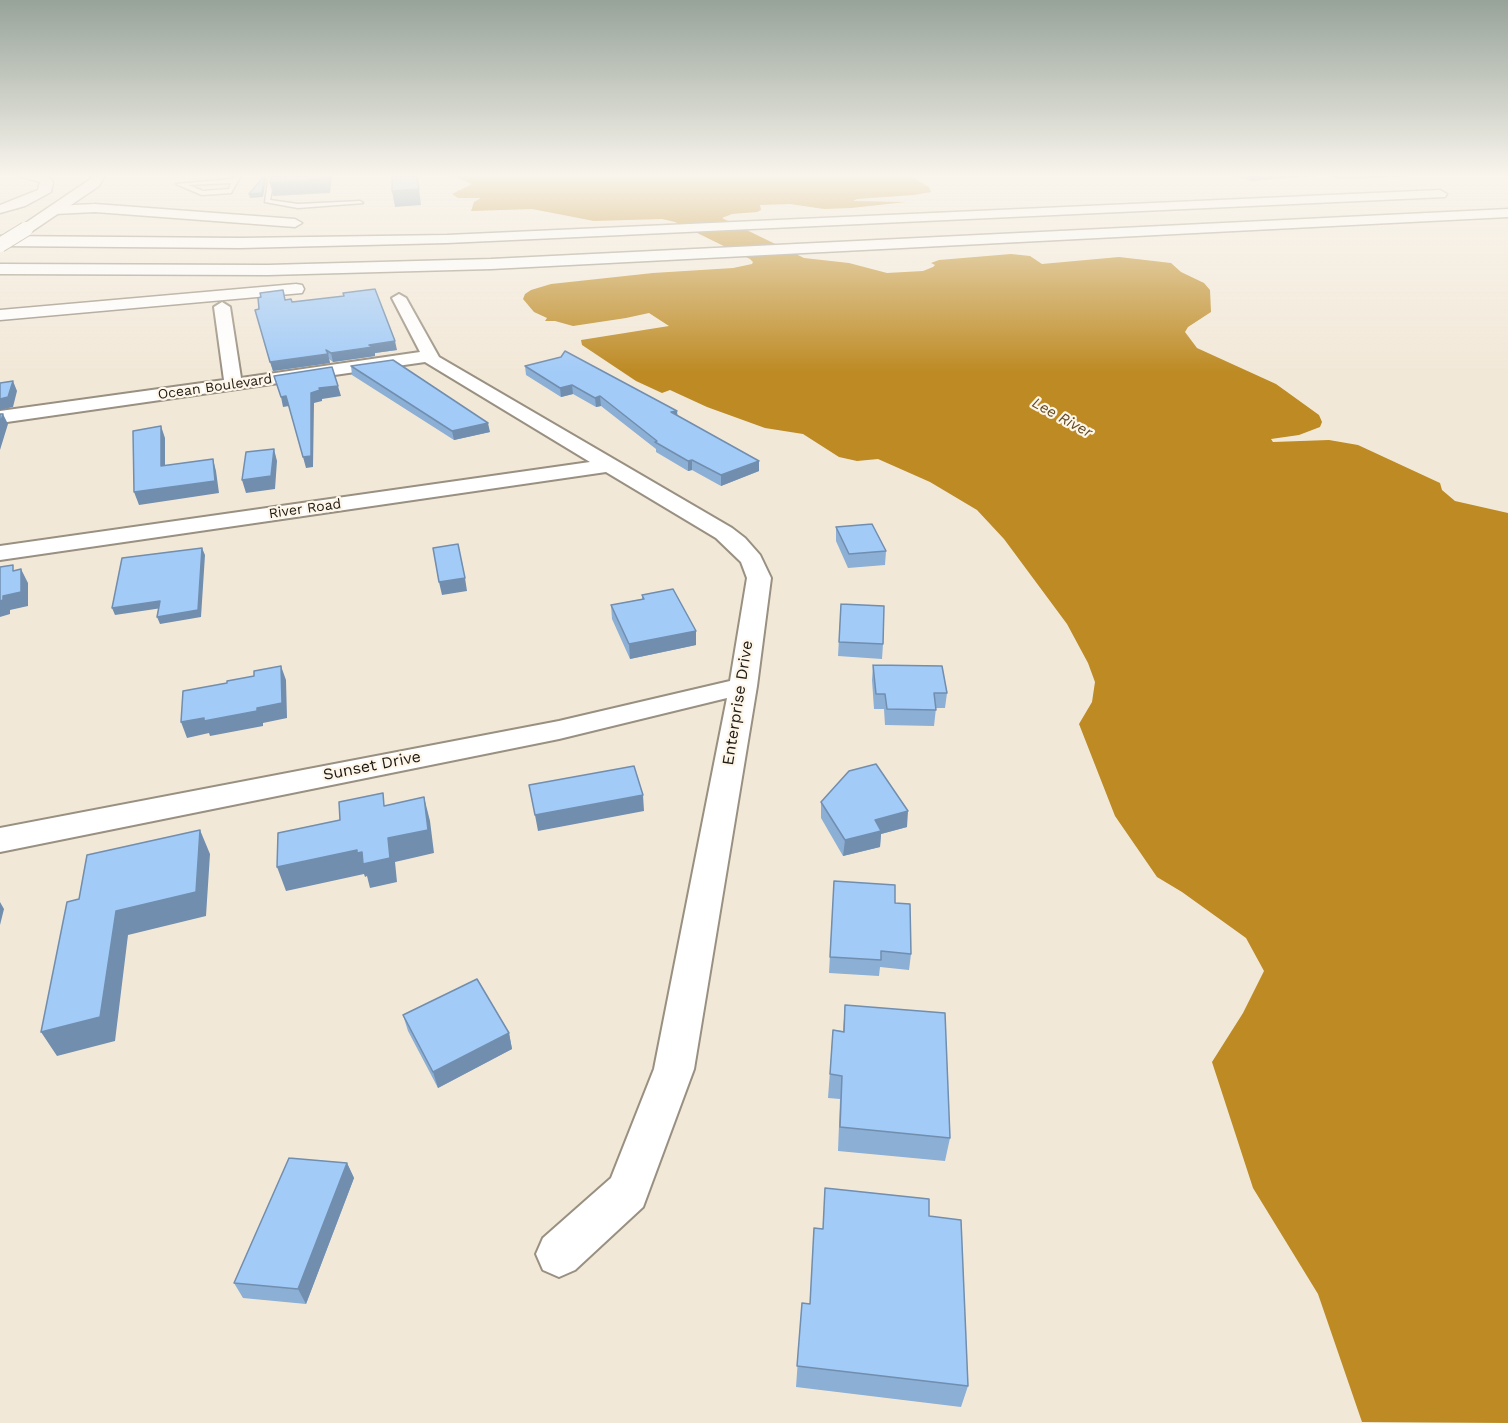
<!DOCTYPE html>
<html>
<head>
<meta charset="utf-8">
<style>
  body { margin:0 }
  canvas { display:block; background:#f2e8d8 }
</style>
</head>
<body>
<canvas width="1508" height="1423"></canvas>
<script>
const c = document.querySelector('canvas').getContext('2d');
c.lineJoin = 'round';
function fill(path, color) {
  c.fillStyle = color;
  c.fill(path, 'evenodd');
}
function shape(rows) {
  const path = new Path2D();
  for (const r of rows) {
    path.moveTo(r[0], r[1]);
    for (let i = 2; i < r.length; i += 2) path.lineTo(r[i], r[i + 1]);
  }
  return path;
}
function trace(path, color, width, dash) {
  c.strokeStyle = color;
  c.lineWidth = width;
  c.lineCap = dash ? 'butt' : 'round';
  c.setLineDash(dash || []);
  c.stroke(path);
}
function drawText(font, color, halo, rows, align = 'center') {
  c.font = font + ' "Work Sans",sans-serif';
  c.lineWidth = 4.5;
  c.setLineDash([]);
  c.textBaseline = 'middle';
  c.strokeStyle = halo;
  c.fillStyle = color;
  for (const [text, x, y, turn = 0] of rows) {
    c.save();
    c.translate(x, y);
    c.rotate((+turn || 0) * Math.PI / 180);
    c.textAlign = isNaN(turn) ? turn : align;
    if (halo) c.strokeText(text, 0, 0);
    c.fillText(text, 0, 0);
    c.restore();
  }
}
const water = shape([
  [447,174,907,174,929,187,931,192,914,195,857,199,853,201,906,202,851,208,824,209,790,204,760,205,761,210,757,212,732,214,722,218,804,258,849,263,887,273,923,271,933,267,935,265,931,263,939,260,1011,254,1030,256,1042,264,1119,257,1171,263,1181,272,1204,283,1210,290,1211,312,1188,327,1185,332,1197,348,1276,384,1319,415,1322,422,1320,427,1299,435,1271,439,1273,442,1329,440,1358,445,1440,483,1442,490,1455,501,1508,513,1508,1423,1362,1422,1318,1294,1253,1188,1212,1062,1243,1013,1264,971,1246,938,1182,892,1157,877,1115,816,1079,724,1092,702,1095,682,1088,663,1067,624,1004,539,977,510,930,482,878,459,857,461,839,457,803,434,765,428,707,407,670,390,662,393,636,381,582,345,581,340,669,326,649,313,626,318,573,326,555,321,545,321,547,318,534,312,523,299,525,294,531,290,551,284,653,273,733,268,752,264,753,262,750,259,675,222,662,219,594,221,532,209,471,211,474,202,481,198,458,198,452,194,472,184]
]);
const service = shape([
  [236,174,242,174,231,193,202,195,176,184,233,179,236,174],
  [231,183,229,189,203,191,188,185,231,183],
  [269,174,275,174,270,200,298,204,360,201,363,203,298,208,265,202,269,174]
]);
const minor = shape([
  [399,294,406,298,439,357,732,528,745,538,760,555,771,578,757,686,694,1069,643,1207,575,1270,559,1277,543,1270,536,1254,543,1238,611,1178,654,1069,727,698,559,739,0,852,0,828,559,721,730,681,747,578,741,562,716,538,606,472,0,560,0,546,590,462,425,362,0,423,0,411,224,380,214,307,222,302,230,307,241,378,420,352,392,298,399,294]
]);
const secondary = shape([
  [94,174,106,174,99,186,31,232,21,232,19,229,21,226,89,180,94,174]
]);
const motorway = shape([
  [20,174,39,174,48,176,53,182,51,192,25,206,0,213,0,205,38,190,40,182,22,177,20,174],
  [1440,190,1447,194,1445,197,447,243,240,248,0,246,0,236,240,238,447,235,1440,190],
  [95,204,295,219,302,223,295,227,95,212,55,214,48,210,55,206,95,204],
  [1508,209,1508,217,491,269,268,275,0,274,0,264,268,265,491,259,1508,209],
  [296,284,302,285,304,289,302,293,0,320,0,310,296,284]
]);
const secondaryBridge = shape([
  [0,245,26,229]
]);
const wall = shape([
  [1229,174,1443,174,1355,179,1339,179,1326,175,1251,181],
  [285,300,292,302,397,350,375,353,375,356,333,362,329,359,330,363,273,371,255,310,259,309],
  [351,366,490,432,454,440,352,375],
  [525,366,678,416,759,471,721,486,692,470,688,471,656,452,656,449,601,406,596,407,573,394,561,397,526,375],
  [836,527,886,551,885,565,848,568,836,541],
  [642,595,696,631,696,645,630,659,612,619,611,605,642,599],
  [841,604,883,644,882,659,838,656],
  [873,665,947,693,945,708,936,708,934,726,885,725,884,709,874,709,872,680],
  [821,802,907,827,881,834,880,847,843,856,821,818],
  [834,881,895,903,911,954,909,970,880,967,879,976,829,973],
  [845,1005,950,1138,945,1161,838,1151,840,1099,828,1098,833,1030,843,1031],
  [403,1015,509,1033,512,1049,438,1088,408,1031],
  [347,1163,354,1178,306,1304,243,1298,234,1283],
  [929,1216,968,1386,961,1407,796,1387,802,1303,810,1304]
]);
const shadedWall = shape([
  [174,174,194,174,174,175],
  [328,174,332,174,330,193,273,196,270,183],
  [1273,174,1326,174,1326,175,1251,181,1252,175],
  [1357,174,1443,174,1355,179],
  [265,175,266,179,263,197,250,198,249,194],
  [419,189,421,205,395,207,392,191],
  [395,341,397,350,375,353,375,356,333,362,331,353,369,345],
  [328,354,330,363,273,371,270,362],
  [13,381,17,391,13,407,0,410,0,399],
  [572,385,573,394,561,397,560,388],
  [338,386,341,396,322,399,322,401,314,403,313,467,306,468,303,457,311,393,319,388],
  [286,396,289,406,283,407,281,397],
  [600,396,601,406,596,407,595,398],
  [677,411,678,420,671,412],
  [3,414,8,424,0,450,0,424],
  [488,423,490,432,454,440,452,431],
  [161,426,165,438,165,478,161,466],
  [274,449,277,461,275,489,246,493,242,480],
  [213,459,216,471,219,493,139,505,134,492],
  [692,460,692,470,688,471,688,461],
  [759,461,759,471,721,486,721,475],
  [202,548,205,555,201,617,160,624,157,617],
  [21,569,28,583,28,606,10,610,10,614,0,617,0,601],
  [465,578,467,591,442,595,439,582],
  [160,601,162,608,115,615,112,608],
  [696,631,696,645,630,659,629,644],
  [281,666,286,680,287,718,263,723,263,726,210,736,209,733,187,738,181,722,257,708],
  [643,795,644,811,538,831,535,815],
  [424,797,430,821,434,853,395,862,397,882,370,888,367,876,365,877,364,874,286,891,277,867,388,838],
  [908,811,907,827,881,834,880,847,843,856,845,840,875,820],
  [200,830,210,854,206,916,128,935,115,1041,57,1056,41,1032,116,911],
  [0,902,4,909,0,925],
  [509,1033,512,1049,438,1088,433,1072],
  [347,1163,354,1178,306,1304,298,1289]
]);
const building = shape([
  [272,174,328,174,327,179,270,183,272,174],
  [392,174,416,174,419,189,392,191,392,174],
  [1247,174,1273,174,1252,175,1247,174],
  [265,175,262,193,249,194,265,175],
  [375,289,395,341,369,345,373,347,331,353,326,350,328,354,270,362,255,310,259,309,258,298,261,297,260,293,283,290,285,300,291,299,292,302,344,296,343,293,375,289],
  [565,351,677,411,671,412,759,461,721,475,692,460,688,461,655,442,657,441,600,396,595,398,572,385,560,388,525,366,561,357,565,351],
  [393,360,488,423,452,431,351,366,393,360],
  [332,367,338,386,319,388,320,390,311,393,311,456,303,457,286,396,281,397,274,376,332,367],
  [13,381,8,397,0,399,0,383,13,381],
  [0,414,3,414,0,424,0,414],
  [161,426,161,466,213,459,215,481,134,492,133,431,161,426],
  [274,449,271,476,242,480,246,452,274,449],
  [872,524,886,551,849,554,836,527,872,524],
  [458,544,465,578,439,582,433,548,458,544],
  [202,548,198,610,157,617,160,601,112,608,122,558,202,548],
  [13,565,13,571,21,569,21,592,3,596,3,600,0,601,0,567,13,565],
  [673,589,696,631,629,644,611,605,644,599,642,595,673,589],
  [841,604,884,606,883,644,839,642,841,604],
  [873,665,942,666,947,693,934,693,936,710,887,709,885,694,876,694,873,665],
  [281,666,282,703,257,708,257,711,204,721,204,718,181,722,183,691,227,683,227,681,254,676,254,671,281,666],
  [876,764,908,811,875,820,881,831,845,840,821,802,849,771,876,764],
  [634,766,643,795,535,815,529,785,634,766],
  [383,793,384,806,424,797,428,830,388,838,390,858,363,864,362,852,357,853,357,850,277,867,278,833,340,820,339,802,383,793],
  [200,830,196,892,116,911,100,1017,41,1032,67,902,79,899,87,855,200,830],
  [834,881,895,885,895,903,910,904,911,954,881,951,881,960,830,957,834,881],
  [477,979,509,1033,433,1072,403,1015,477,979],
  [845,1005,945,1013,950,1138,840,1127,842,1076,830,1074,833,1030,844,1032,845,1005],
  [289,1158,347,1163,298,1289,234,1283,289,1158],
  [825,1188,929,1199,929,1216,961,1220,968,1386,797,1366,802,1303,810,1304,814,1228,823,1229,825,1188]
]);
const farStreetnames = [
  ["Ocean Boulevard",215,387,-8],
  ["River Road",305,509,-8]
];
const farWaternames = [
  ["Lee River",1062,418,29]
];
const streetNames = [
  ["Enterprise Drive",738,703,-81],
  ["Sunset Drive",372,766,-11]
];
fill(water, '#bd8a23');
trace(service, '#999081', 3);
trace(minor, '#999081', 4);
trace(secondary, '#999081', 3);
trace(motorway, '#999081', 3);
fill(service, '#fff');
fill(minor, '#fff');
fill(secondary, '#fff');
fill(motorway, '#fff');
trace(secondaryBridge, '#999081', 16, []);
trace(secondaryBridge, '#fff', 14);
fill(wall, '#8bafd5');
fill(shadedWall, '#718eae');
fill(building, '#a2cbf8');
trace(building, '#718eae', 1.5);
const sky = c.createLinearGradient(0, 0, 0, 373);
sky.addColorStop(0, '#97a399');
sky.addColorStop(0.47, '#f9f5ed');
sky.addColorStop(1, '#f9f5ed00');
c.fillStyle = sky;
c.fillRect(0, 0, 1508, 373);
drawText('14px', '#1e1a14', '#fef6e9', farStreetnames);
drawText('italic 15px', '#614b24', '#fef6e9', farWaternames);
drawText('16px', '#1e1a14', '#fef6e9', streetNames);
</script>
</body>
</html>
